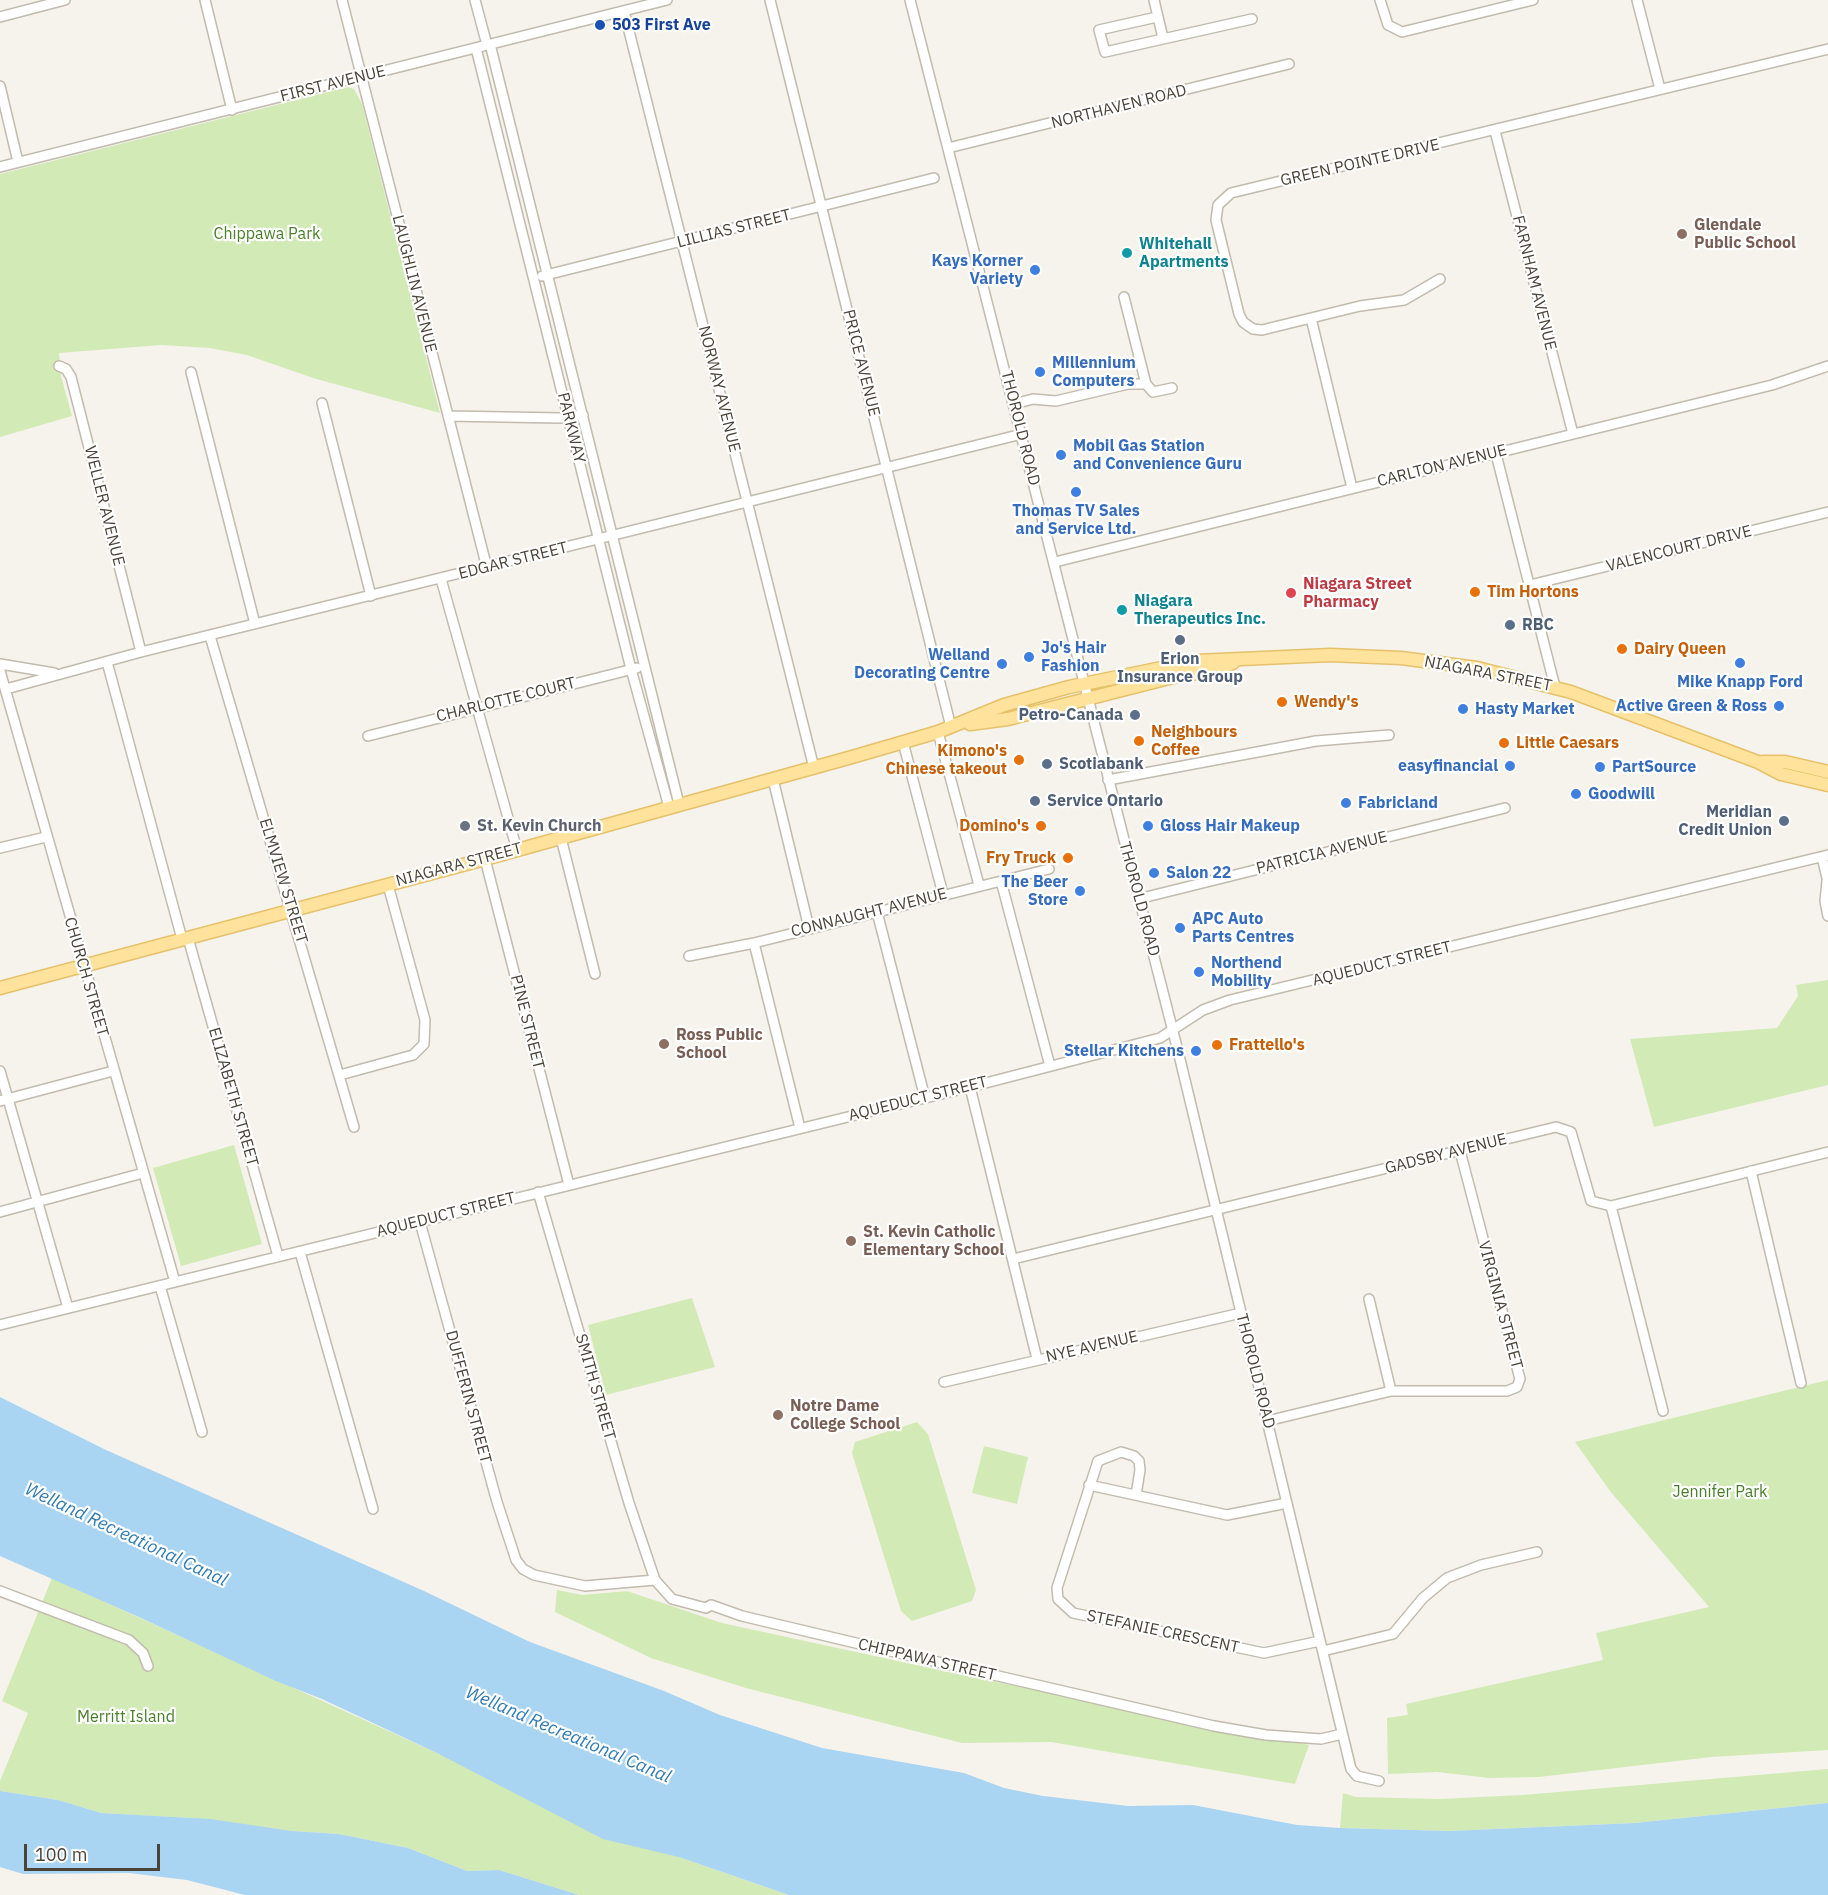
<!DOCTYPE html>
<html>
<head>
<meta charset="utf-8">
<style>
  body { margin:0 }
  #map { position:relative; width:1828px; height:1895px; overflow:hidden; background:#f6f3ec; font-family:"IBM Plex Sans",sans-serif }
  canvas { display:block }
  .scale { position:absolute; left:24px; top:1844px; width:136px; height:27px; box-sizing:border-box; border:3px solid #4b4439; border-top:0; padding-left:8px; font-size:18px; line-height:21px; white-space:nowrap; color:#4b4439; -webkit-text-stroke:4px #fff; paint-order:stroke }
</style>
</head>
<body>
<div id="map">
<canvas width="1828" height="1895"></canvas>
<div class="scale">100 m</div>
</div>
<script>
const c = document.querySelector('canvas').getContext('2d');
c.lineJoin = 'round';
function fill(path, color) {
  c.fillStyle = color;
  c.fill(path, 'evenodd');
}
function shape(rows) {
  const path = new Path2D();
  for (const r of rows) {
    path.moveTo(r[0], r[1]);
    for (let i = 2; i < r.length; i += 2) path.lineTo(r[i], r[i + 1]);
  }
  return path;
}
function trace(path, color, width, dash) {
  c.strokeStyle = color;
  c.lineWidth = width;
  c.lineCap = dash ? 'butt' : 'round';
  c.setLineDash(dash || []);
  c.stroke(path);
}
function drawText(font, color, halo, rows, align = 'center') {
  c.font = font + ' "IBM Plex Sans",sans-serif';
  c.lineWidth = 4.5;
  c.setLineDash([]);
  c.textBaseline = 'middle';
  c.strokeStyle = halo;
  c.fillStyle = color;
  for (const [text, x, y, turn = 0] of rows) {
    c.save();
    c.translate(x, y);
    c.rotate((+turn || 0) * Math.PI / 180);
    c.textAlign = isNaN(turn) ? turn : align;
    if (halo) c.strokeText(text, 0, 0);
    c.fillText(text, 0, 0);
    c.restore();
  }
}
const green = shape([
  [348,87,354,89,362,104,440,413,313,378,247,355,210,348,161,345,59,353,61,376,72,416,0,437,0,174],
  [1828,980,1828,1085,1654,1127,1630,1039,1777,1028,1798,996,1796,985],
  [234,1145,262,1244,181,1266,153,1168],
  [692,1298,715,1367,606,1395,588,1325],
  [1828,1380,1828,1750,1711,1757,1539,1777,1489,1778,1437,1772,1388,1774,1387,1718,1408,1715,1406,1704,1603,1660,1596,1633,1709,1607,1610,1491,1575,1442],
  [917,1422,928,1434,976,1590,972,1601,912,1621,901,1611,852,1453,855,1442],
  [984,1446,1028,1457,1017,1504,972,1493],
  [52,1578,439,1754,679,1857,789,1895,579,1895,499,1870,467,1871,408,1848,339,1834,292,1831,189,1818,101,1813,58,1800,0,1791,0,1781,28,1713,2,1701],
  [557,1590,582,1595,627,1591,722,1623,976,1678,1309,1745,1295,1784,1051,1742,962,1743,746,1688,651,1658,555,1612],
  [1828,1769,1828,1803,1635,1823,1449,1831,1340,1828,1343,1793,1356,1797,1440,1799,1523,1795]
]);
const water = shape([
  [0,1397,106,1450,424,1591,530,1642,664,1691,720,1715,822,1748,964,1773,1004,1788,1043,1796,1128,1806,1193,1805,1297,1825,1340,1828,1449,1831,1635,1823,1828,1803,1828,1895,789,1895,679,1857,603,1839,439,1754,322,1699,276,1681,141,1618,0,1556],
  [0,1791,58,1800,101,1813,210,1819,292,1831,339,1834,408,1848,467,1871,499,1870,579,1895,245,1895,187,1880,129,1873,23,1874,0,1867]
]);
const minor = shape([
  [205,0,232,110],
  [342,0,487,568],
  [475,0,487,45],
  [770,0,951,727],
  [910,0,1178,1051,1351,1769,1357,1776,1379,1781],
  [1154,0,1163,38],
  [1380,0,1388,25,1402,32,1533,0],
  [1637,0,1660,89],
  [624,11,814,768],
  [0,17,65,0],
  [1157,17,1099,30,1105,52,1252,19],
  [490,44,679,804],
  [476,48,631,669,669,807],
  [0,86,18,162],
  [1495,131,1573,434],
  [948,148,1289,64],
  [0,167,667,0],
  [542,276,934,178],
  [1440,279,1404,300,1360,306,1262,330,1253,329,1243,322,1239,314,1216,220,1218,205,1231,193,1828,49],
  [1124,297,1146,384],
  [1311,318,1352,488],
  [59,366,66,369,71,377,141,652],
  [191,372,255,624],
  [322,403,371,596],
  [1014,404,1033,399,1056,401,1128,384,1146,384,1153,392,1172,388],
  [448,416,560,418,583,415],
  [1496,454,1555,687],
  [1055,562,1772,385,1828,366],
  [441,579,517,850],
  [1530,585,1828,512],
  [210,636,354,1127],
  [107,662,182,939],
  [0,664,54,673],
  [0,671,175,1282],
  [6,689,141,652,1022,434],
  [938,732,979,885],
  [368,736,637,668],
  [903,742,943,894],
  [773,779,809,928],
  [1108,780,1316,741,1389,735],
  [561,838,595,974],
  [0,848,46,837],
  [1822,857,1828,882],
  [485,859,569,1185],
  [1001,881,1050,1066],
  [1827,881,1825,901,1828,916],
  [1138,899,1505,808],
  [877,912,925,1098],
  [188,938,278,1256],
  [754,943,800,1128],
  [689,956,754,943,1049,869],
  [0,1071,68,1308],
  [340,1075,413,1055,424,1044,425,1020,388,885],
  [970,1087,1037,1359],
  [0,1101,113,1071],
  [1751,1171,1801,1383],
  [538,1192,629,1503,655,1580,672,1599,706,1608,711,1605,742,1616,860,1644,1214,1726,1266,1735,1321,1739,1342,1734],
  [1611,1206,1663,1411],
  [0,1212,143,1173],
  [420,1222,497,1502,516,1560,523,1569,534,1575,585,1586,655,1580],
  [300,1252,373,1509],
  [1013,1259,1556,1127,1571,1132,1591,1201,1611,1206,1828,1152],
  [160,1286,202,1432],
  [1369,1299,1391,1391],
  [0,1325,970,1087,1160,1038,1203,1010,1230,1000,1828,855],
  [944,1382,1241,1313],
  [1267,1421,1391,1391,1507,1391,1517,1387,1520,1379,1460,1151],
  [1089,1485,1227,1515,1287,1503],
  [1136,1495,1140,1470,1139,1461,1134,1456,1121,1452,1098,1461,1057,1588,1058,1599,1073,1613,1264,1653,1320,1641],
  [0,1591,129,1640,143,1653,148,1666],
  [1323,1651,1393,1634,1423,1598,1447,1578,1481,1565,1537,1552]
]);
const major = shape([
  [970,724,1008,719,1173,677,1215,670,1233,663],
  [1762,762,1785,762,1828,772],
  [0,988,485,859,852,757,938,732,1004,705,1069,687,1196,661,1330,655,1401,658,1477,668,1571,692,1758,762,1781,774,1828,785]
]);
const markers = [
  [600,25,6,"#1a4fb4"],
  [1682,234,6,"#8d6e63"],
  [1127,253,6,"#0f9aa8"],
  [1035,270,6,"#3f7fe0"],
  [1040,372,6,"#3f7fe0"],
  [1061,455,6,"#3f7fe0"],
  [1076,492,6,"#3f7fe0"],
  [1475,592,6,"#e8710a"],
  [1291,593,6,"#e0444e"],
  [1122,610,6,"#0f9aa8"],
  [1510,625,6,"#5c6f8a"],
  [1180,640,6,"#5c6f8a"],
  [1622,649,6,"#e8710a"],
  [1029,657,6,"#3f7fe0"],
  [1740,663,6,"#3f7fe0"],
  [1002,664,6,"#3f7fe0"],
  [1282,702,6,"#e8710a"],
  [1779,706,6,"#3f7fe0"],
  [1463,709,6,"#3f7fe0"],
  [1135,715,6,"#5c6f8a"],
  [1139,741,6,"#e8710a"],
  [1504,743,6,"#e8710a"],
  [1019,760,6,"#e8710a"],
  [1047,764,6,"#5c6f8a"],
  [1510,766,6,"#3f7fe0"],
  [1600,767,6,"#3f7fe0"],
  [1576,794,6,"#3f7fe0"],
  [1035,801,6,"#5c6f8a"],
  [1346,803,6,"#3f7fe0"],
  [1784,821,6,"#5c6f8a"],
  [465,826,6,"#6b7280"],
  [1041,826,6,"#e8710a"],
  [1148,826,6,"#3f7fe0"],
  [1068,858,6,"#e8710a"],
  [1154,873,6,"#3f7fe0"],
  [1080,891,6,"#3f7fe0"],
  [1180,928,6,"#3f7fe0"],
  [1199,972,6,"#3f7fe0"],
  [664,1044,6,"#8d6e63"],
  [1217,1045,6,"#e8710a"],
  [1196,1051,6,"#3f7fe0"],
  [851,1241,6,"#8d6e63"],
  [778,1415,6,"#8d6e63"]
];
const transitNames = [
  ["503 First Ave",612,25]
];
const streetNames = [
  ["FIRST AVENUE",333,84,-14],
  ["NORTHAVEN ROAD",1119,107,-14],
  ["GREEN POINTE DRIVE",1360,163,-13],
  ["LILLIAS STREET",734,229,-14],
  ["FARNHAM AVENUE",1534,283,76],
  ["LAUGHLIN AVENUE",414,284,76],
  ["PRICE AVENUE",861,363,76],
  ["NORWAY AVENUE",719,389,76],
  ["PARKWAY",571,428,76],
  ["THOROLD ROAD",1020,428,76],
  ["CARLTON AVENUE",1442,466,-14],
  ["WELLER AVENUE",104,506,76],
  ["VALENCOURT DRIVE",1679,549,-14],
  ["EDGAR STREET",513,561,-14],
  ["NIAGARA STREET",1488,674,11],
  ["CHARLOTTE COURT",506,700,-14],
  ["PATRICIA AVENUE",1322,853,-14],
  ["NIAGARA STREET",459,865,-15],
  ["ELMVIEW STREET",283,881,73],
  ["THOROLD ROAD",1139,899,75],
  ["CONNAUGHT AVENUE",869,913,-14],
  ["AQUEDUCT STREET",1382,964,-14],
  ["CHURCH STREET",86,977,74],
  ["PINE STREET",527,1022,76],
  ["ELIZABETH STREET",233,1097,74],
  ["AQUEDUCT STREET",918,1099,-14],
  ["GADSBY AVENUE",1446,1154,-14],
  ["AQUEDUCT STREET",446,1215,-14],
  ["VIRGINIA STREET",1500,1305,75],
  ["NYE AVENUE",1092,1347,-13],
  ["THOROLD ROAD",1255,1371,76],
  ["SMITH STREET",595,1387,74],
  ["DUFFERIN STREET",468,1397,75],
  ["STEFANIE CRESCENT",1163,1632,12],
  ["CHIPPAWA STREET",927,1660,13]
];
const educationNames = [
  ["Glendale",1694,225],
  ["Public School",1694,243],
  ["Ross Public",676,1035],
  ["School",676,1053],
  ["St. Kevin Catholic",863,1232],
  ["Elementary School",863,1250],
  ["Notre Dame",790,1406],
  ["College School",790,1424]
];
const parkNames = [
  ["Chippawa Park",267,234],
  ["Jennifer Park",1720,1492],
  ["Merritt Island",126,1717]
];
const cultureNames = [
  ["Whitehall",1139,244],
  ["Apartments",1139,262],
  ["Niagara",1134,601],
  ["Therapeutics Inc.",1134,619]
];
const shopNames = [
  ["Kays Korner",1023,261,"right"],
  ["Variety",1023,279,"right"],
  ["Millennium",1052,363],
  ["Computers",1052,381],
  ["Mobil Gas Station",1073,446],
  ["and Convenience Guru",1073,464],
  ["Thomas TV Sales",1076,511,"center"],
  ["and Service Ltd.",1076,529,"center"],
  ["Jo's Hair",1041,648],
  ["Fashion",1041,666],
  ["Welland",990,655,"right"],
  ["Decorating Centre",990,673,"right"],
  ["Mike Knapp Ford",1740,682,"center"],
  ["Active Green & Ross",1767,706,"right"],
  ["Hasty Market",1475,709],
  ["easyfinancial",1498,766,"right"],
  ["PartSource",1612,767],
  ["Goodwill",1588,794],
  ["Fabricland",1358,803],
  ["Gloss Hair Makeup",1160,826],
  ["Salon 22",1166,873],
  ["The Beer",1068,882,"right"],
  ["Store",1068,900,"right"],
  ["APC Auto",1192,919],
  ["Parts Centres",1192,937],
  ["Northend",1211,963],
  ["Mobility",1211,981],
  ["Stellar Kitchens",1184,1051,"right"]
];
const healthNames = [
  ["Niagara Street",1303,584],
  ["Pharmacy",1303,602]
];
const foodNames = [
  ["Tim Hortons",1487,592],
  ["Dairy Queen",1634,649],
  ["Wendy's",1294,702],
  ["Neighbours",1151,732],
  ["Coffee",1151,750],
  ["Little Caesars",1516,743],
  ["Kimono's",1007,751,"right"],
  ["Chinese takeout",1007,769,"right"],
  ["Domino's",1029,826,"right"],
  ["Fry Truck",1056,858,"right"],
  ["Frattello's",1229,1045]
];
const serviceNames = [
  ["RBC",1522,625],
  ["Erion",1180,659,"center"],
  ["Insurance Group",1180,677,"center"],
  ["Petro-Canada",1123,715,"right"],
  ["Scotiabank",1059,764],
  ["Service Ontario",1047,801],
  ["Meridian",1772,812,"right"],
  ["Credit Union",1772,830,"right"]
];
const worshipNames = [
  ["St. Kevin Church",477,826]
];
const waterNames = [
  ["Welland Recreational Canal",126,1535,25],
  ["Welland Recreational Canal",568,1735,23]
];
fill(green, '#d2eab5');
fill(water, '#a9d4f2');
trace(minor, '#c2bbae', 12);
trace(major, '#e6c16a', 15);
trace(minor, '#fff', 9);
trace(major, '#ffe39c', 12);
for (const [x, y, r, color] of markers) {
  const dot = new Path2D();
  dot.arc(x, y, r, 0, 2 * Math.PI);
  c.fillStyle = color;
  c.fill(dot);
  trace(dot, '#fff', 2);
}
drawText('bold 16px', '#164399', '#fff', transitNames, 'left');
drawText('16px', '#4b4439', '#fff', streetNames);
drawText('bold 16px', '#785e54', '#fff', educationNames, 'left');
drawText('16px', '#4a7f2a', '#fff', parkNames);
drawText('bold 16px', '#0d838f', '#fff', cultureNames, 'left');
drawText('bold 16px', '#366cbe', '#fff', shopNames, 'left');
drawText('bold 16px', '#be3a42', '#fff', healthNames, 'left');
drawText('bold 16px', '#c56008', '#fff', foodNames, 'left');
drawText('bold 16px', '#4e5e75', '#fff', serviceNames, 'left');
drawText('bold 16px', '#5b616d', '#fff', worshipNames, 'left');
drawText('italic 18px', '#2e7ab2', '#fff', waterNames);
</script>
</body>
</html>
